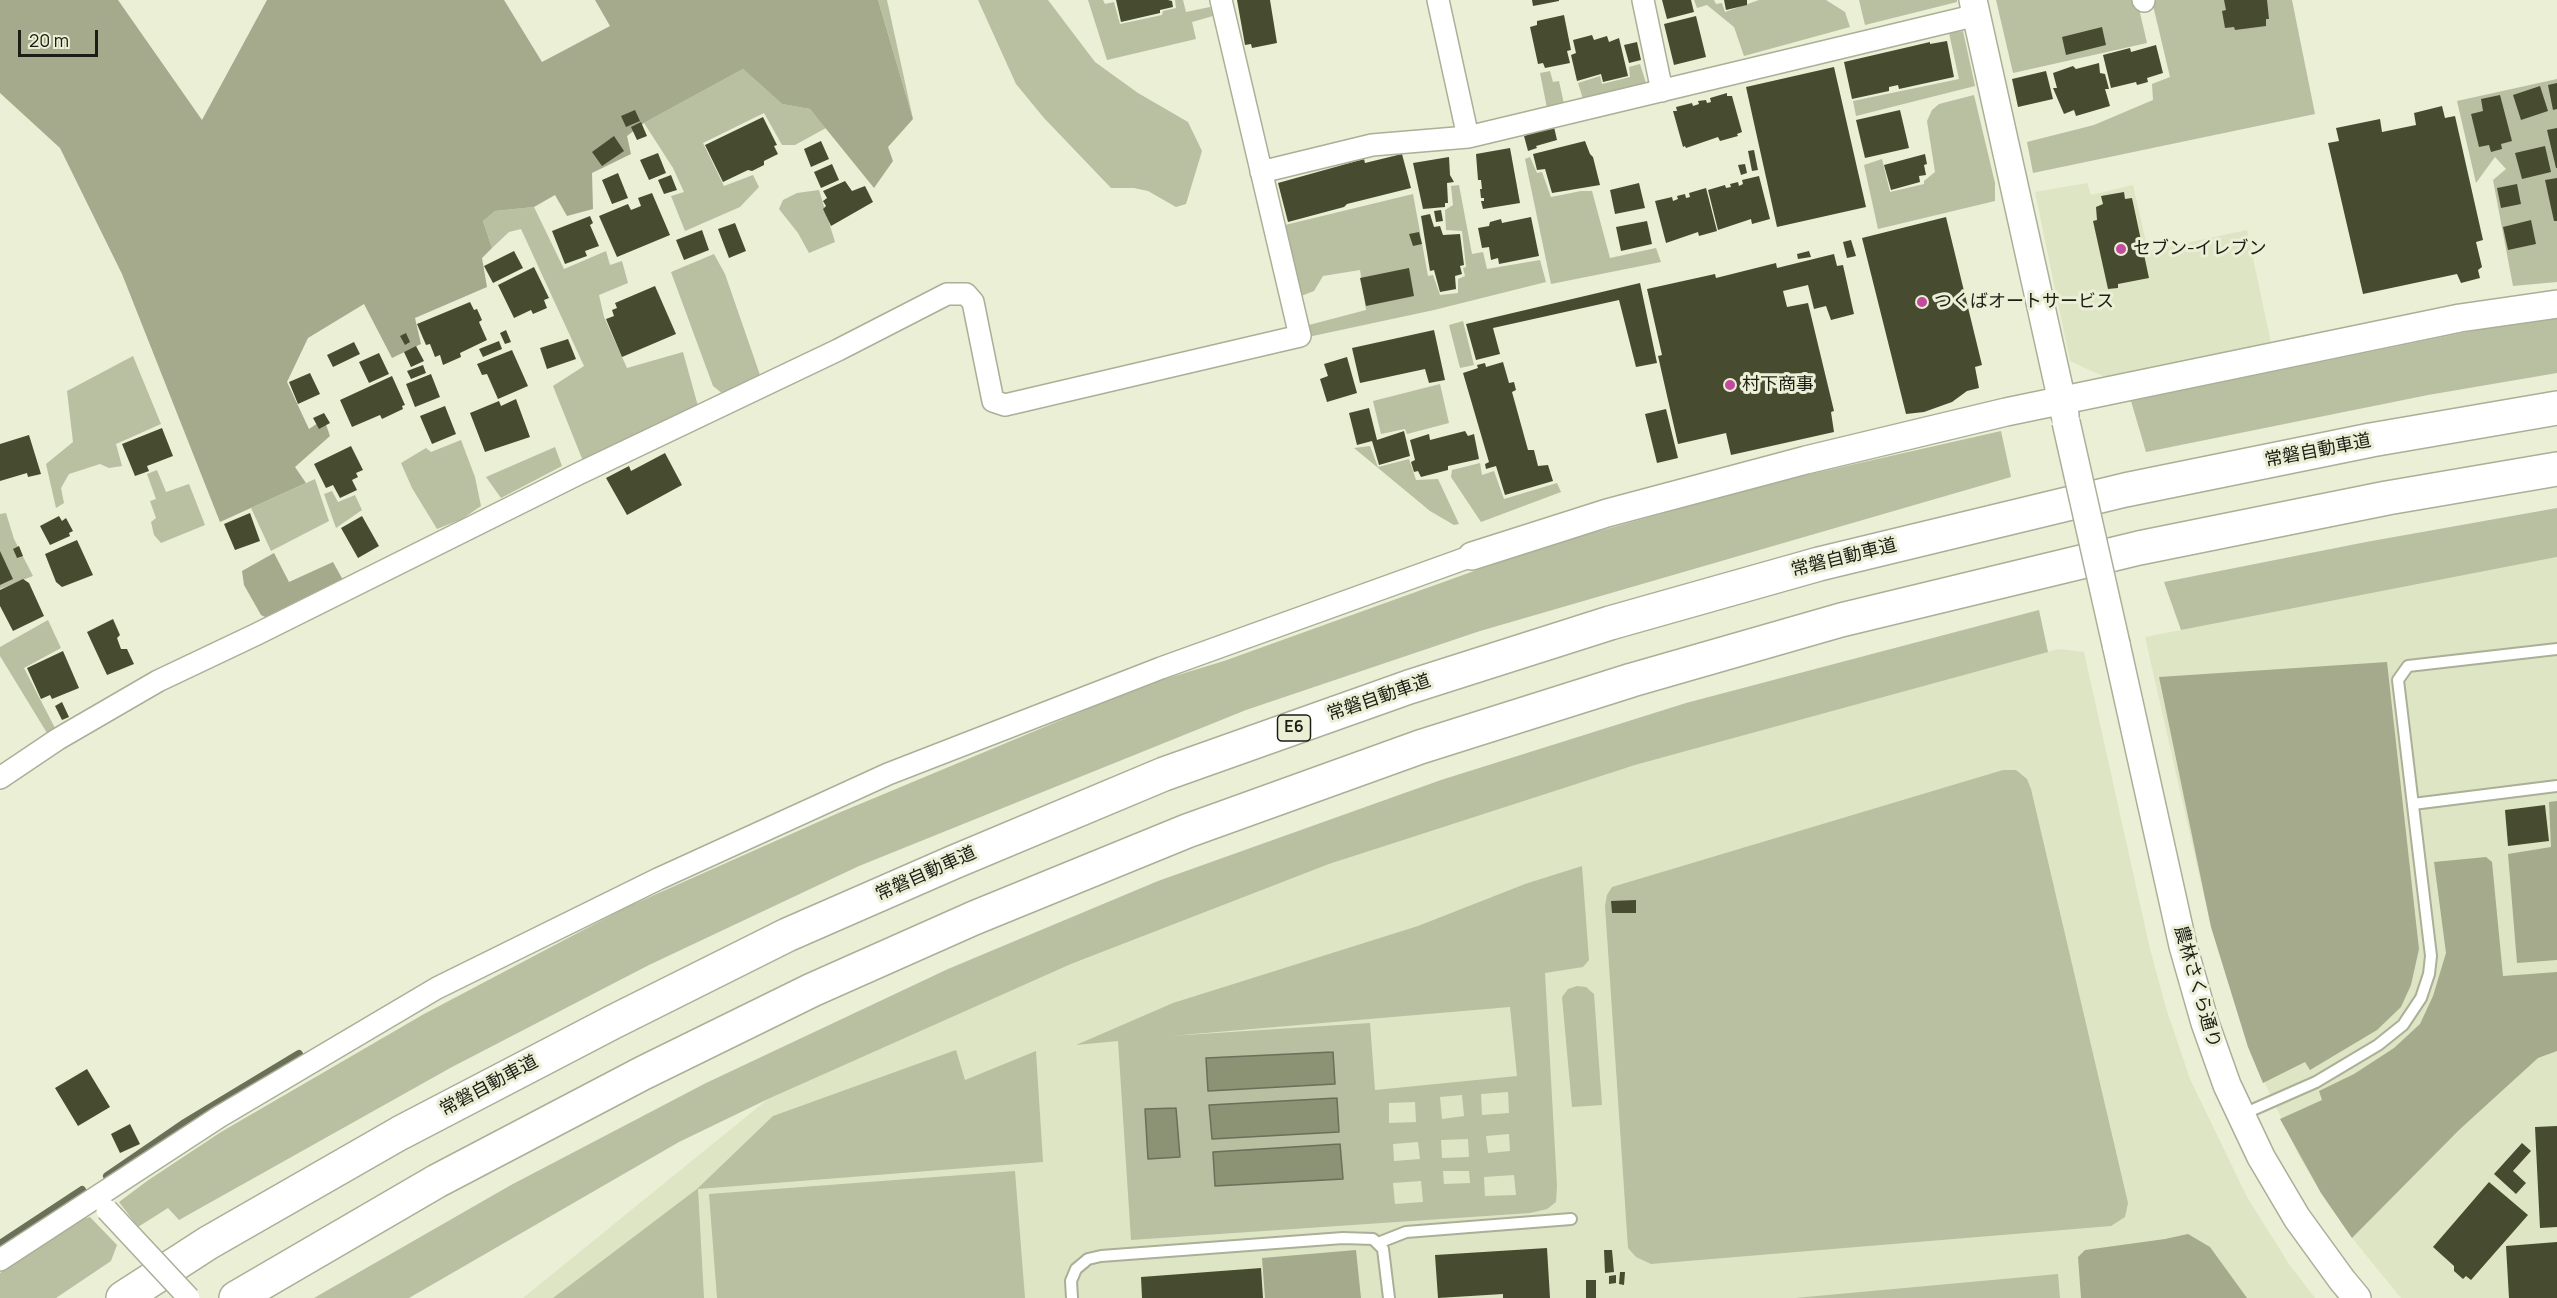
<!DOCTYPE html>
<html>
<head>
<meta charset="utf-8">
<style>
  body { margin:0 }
  #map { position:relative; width:2557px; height:1298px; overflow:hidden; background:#eaefd6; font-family:Manrope,sans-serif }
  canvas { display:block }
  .scale { position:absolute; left:18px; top:30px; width:80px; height:27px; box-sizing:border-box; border:3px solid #1c1d14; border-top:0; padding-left:8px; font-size:18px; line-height:21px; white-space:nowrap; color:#1c1d14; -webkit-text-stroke:4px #eaefd6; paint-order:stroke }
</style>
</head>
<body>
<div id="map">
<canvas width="2557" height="1298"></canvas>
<div class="scale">20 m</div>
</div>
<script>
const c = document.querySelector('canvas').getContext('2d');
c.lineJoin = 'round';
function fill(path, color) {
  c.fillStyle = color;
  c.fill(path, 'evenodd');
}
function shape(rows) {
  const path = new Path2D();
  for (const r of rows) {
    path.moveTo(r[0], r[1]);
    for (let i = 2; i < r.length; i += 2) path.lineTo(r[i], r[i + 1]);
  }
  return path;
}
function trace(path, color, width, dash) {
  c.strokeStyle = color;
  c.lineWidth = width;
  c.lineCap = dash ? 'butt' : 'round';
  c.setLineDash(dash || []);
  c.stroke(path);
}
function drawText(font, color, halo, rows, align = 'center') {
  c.font = font + ' Manrope,"Noto Sans JP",sans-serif';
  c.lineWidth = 6;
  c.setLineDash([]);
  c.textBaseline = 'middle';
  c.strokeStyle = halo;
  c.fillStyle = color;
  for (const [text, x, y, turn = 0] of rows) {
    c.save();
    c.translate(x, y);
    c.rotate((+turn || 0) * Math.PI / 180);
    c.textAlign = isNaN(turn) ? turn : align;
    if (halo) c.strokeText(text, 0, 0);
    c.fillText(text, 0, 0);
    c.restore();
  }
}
const built = shape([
  [2087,183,2091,195,2133,185,2148,251,2247,230,2271,343,2107,378,2070,361,2035,192],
  [2557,557,2557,1298,2401,1298,2352,1238,2321,1193,2299,1156,2248,1047,2211,927,2145,637],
  [2058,649,2084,652,2150,949,2166,1008,2190,1079,2247,1197,2289,1264,2315,1298,523,1298,768,1099,1071,964,1329,864,1488,811,1635,765]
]);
const green = shape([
  [878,0,887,0,913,119],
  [978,0,1048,0,1095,62,1138,93,1188,122,1202,151,1186,204,1176,207,1148,191,1134,188,1111,188,1044,118,1016,84],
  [1088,0,1103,0,1105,4,1114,2,1120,24,1162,15,1163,11,1176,8,1175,0,1183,0,1186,12,1210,7,1213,16,1192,22,1196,39,1107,60],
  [1694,0,1714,0,1716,4,1722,3,1725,12,1759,0,1826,0,1845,12,1850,27,1744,56,1734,27,1707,5,1697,8],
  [1859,0,1957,0,1957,2,1865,25],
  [1996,0,2137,0,2147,43,2013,73],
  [2157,0,2292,0,2315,114,2033,173,2027,142,2094,125,2153,100,2152,84,2170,77,2152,1],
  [1963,31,1975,86,1856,116,1853,101,1959,79,1949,33],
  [1640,64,1646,83,1583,99,1578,83,1600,76,1602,84,1630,77,1629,67],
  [743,69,782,104,810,109,826,128,795,145,782,145,764,113,703,143,724,186,753,175,759,187,740,207,685,231,671,196,684,192,673,168,644,123],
  [1550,71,1553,82,1559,81,1564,104,1547,108,1540,73],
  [2557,79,2557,282,2513,286,2493,180,2506,169,2495,157,2476,183,2457,101],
  [1974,95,1995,183,1995,201,1878,229,1864,165,1882,159,1890,192,1924,184,1924,181,1935,172,1927,121,1932,110,1939,104],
  [1530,157,1537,173,1542,172,1551,197,1581,191,1592,191,1610,258,1656,248,1661,262,1551,284,1525,159],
  [1459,185,1472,254,1483,252,1487,269,1540,260,1546,282,1434,310,1308,337,1305,326,1366,310,1360,270,1323,276,1314,291,1301,296,1285,225,1413,194,1428,276,1433,275,1440,295,1458,293,1458,279,1465,276,1463,268,1466,267,1462,231,1446,230,1445,210,1453,205,1451,186],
  [819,190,835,242,809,253,798,233,779,209,783,200,797,193],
  [534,207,564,269,606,251,610,265,622,261,628,283,599,295,604,317,627,368,683,352,698,406,583,461,553,386,584,366,521,229,509,232,492,248,483,221,495,211],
  [714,254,725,274,760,375,723,394,713,386,671,272],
  [2557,317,2557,373,2428,395,2146,452,2131,401,2525,320],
  [1463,321,1474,365,1460,368,1449,325],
  [133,356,161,424,116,444,122,466,109,468,100,464,69,474,61,488,64,503,56,508,46,464,73,442,67,391],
  [1440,384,1449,423,1407,434,1405,429,1381,434,1373,401],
  [2001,431,2011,477,1480,631,1246,710,859,866,649,965,452,1067,179,1220,168,1208,138,1227,119,1202,147,1181,221,1132,424,1014,625,908,836,814,1145,685,1224,661,1538,548,1780,481],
  [461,440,475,477,481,506,462,519,437,529,412,488,401,463,426,448,431,452],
  [1370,446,1378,467,1409,459,1416,480,1438,479,1459,524,1454,525,1430,511,1354,448],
  [555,447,562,466,501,498,486,477],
  [1480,463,1482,475,1494,471,1504,499,1557,483,1561,492,1481,522,1451,477,1452,470],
  [157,470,166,492,189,484,205,525,161,543,154,535,151,522,156,518,150,501,156,499,147,474],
  [315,479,329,521,271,551,251,508],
  [332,491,338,502,355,495,362,510,336,528,324,494],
  [2557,508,2557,557,2181,630,2164,582,2366,542],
  [6,513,14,539,33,576,0,589,0,514],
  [2039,610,2048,652,1635,765,1329,864,1071,964,768,1099,679,1142,409,1298,314,1298,511,1185,706,1083,948,969,1158,881,1441,780,1686,703],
  [48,620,61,648,24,668,56,730,47,733,0,656,0,647],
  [2003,770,2016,770,2027,779,2031,789,2128,1203,2125,1217,2111,1226,1651,1264,1636,1257,1628,1248,1605,906,1607,895,1612,887],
  [1582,866,1589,960,1583,967,1545,973,1557,1186,1556,1202,1547,1209,1530,1213,1131,1240,1118,1041,1076,1045,1173,1003,1418,926,1525,884],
  [1510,1007,1517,1076,1375,1090,1370,1023,1170,1036],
  [1333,1052,1335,1084,1208,1090,1206,1058],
  [1508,1092,1509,1113,1482,1115,1481,1094],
  [1462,1095,1464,1116,1442,1119,1440,1097],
  [1337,1098,1339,1132,1212,1139,1210,1106],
  [1415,1102,1416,1122,1389,1123,1389,1103],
  [1509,1134,1510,1151,1488,1153,1486,1136],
  [1468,1139,1469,1157,1442,1158,1441,1140],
  [1418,1142,1420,1159,1394,1161,1393,1144],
  [1213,1152,1342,1179,1215,1186],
  [1469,1171,1470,1183,1444,1184,1443,1171],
  [1514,1175,1516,1195,1485,1196,1484,1177],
  [1421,1181,1423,1202,1395,1204,1393,1183],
  [1577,986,1586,987,1594,994,1602,1105,1572,1107,1562,997,1568,989],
  [956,1050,965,1080,1036,1051,1043,1162,698,1189,704,1298,553,1298,697,1189,773,1116],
  [1015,1171,1025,1298,717,1298,709,1194],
  [90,1217,117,1245,111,1261,56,1298,0,1298,0,1273,80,1220],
  [2058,1274,2060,1298,1795,1298]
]);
const forest = shape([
  [0,0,118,0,202,120,267,0,504,0,542,62,610,26,595,0,878,0,913,119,888,147,893,161,874,188,810,109,782,104,743,69,644,123,627,136,631,154,592,173,593,209,567,216,555,195,534,207,495,211,483,221,492,248,482,258,487,287,415,318,421,344,392,358,364,304,308,338,287,382,309,429,324,419,330,436,295,467,306,483,220,522,122,274,60,148,0,93],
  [274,553,289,582,333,562,343,580,267,618,261,615,244,585,242,571],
  [2387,662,2419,949,2411,985,2401,1007,2377,1030,2310,1070,2305,1062,2263,1083,2248,1047,2211,927,2159,677],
  [2557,801,2557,960,2517,963,2508,854,2551,847,2549,802],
  [2486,857,2492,862,2503,976,2557,972,2557,1051,2538,1058,2459,1130,2352,1238,2321,1193,2280,1119,2322,1100,2319,1091,2354,1074,2394,1048,2420,1024,2433,996,2446,953,2434,862],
  [2188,1234,2210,1247,2247,1298,2081,1298,2078,1257,2085,1250,2165,1239],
  [1356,1250,1361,1298,1265,1298,1262,1258]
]);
const water = shape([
  [1333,1052,1335,1084,1208,1091,1206,1058,1333,1052],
  [1337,1098,1339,1132,1212,1139,1209,1105,1337,1098],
  [1176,1108,1180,1157,1148,1159,1145,1109,1176,1108],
  [1340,1144,1343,1179,1215,1186,1213,1152,1340,1144]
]);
const stream = shape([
  [107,1176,183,1124,299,1054],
  [0,1244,82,1190]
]);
const building = shape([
  [1116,0,1168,0,1172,1,1173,7,1160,10,1160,13,1121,22],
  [1237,0,1270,0,1277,43,1252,48,1251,44,1245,45],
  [1532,0,1559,0,1559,1,1533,6],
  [1662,0,1691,0,1694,12,1667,19],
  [1724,0,1747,0,1747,5,1726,10],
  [2224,0,2267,0,2269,19,2266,19,2266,26,2235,30,2234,27,2225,28,2222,11,2226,10],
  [1564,15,1571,50,1567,51,1570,63,1545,68,1543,63,1538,64,1530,27,1537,25,1537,21],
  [1696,16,1706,57,1674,65,1664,24],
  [2102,27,2106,45,2066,55,2062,37],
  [1592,35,1594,40,1607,36,1609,42,1619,38,1628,76,1603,82,1601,74,1577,81,1571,55,1576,53,1573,40],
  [1947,41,1954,77,1899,89,1898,85,1889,87,1889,91,1852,99,1844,62,1930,42,1930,44],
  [1637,42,1641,60,1629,63,1624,45],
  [2156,45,2163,73,2147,78,2148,82,2137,85,2136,82,2111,88,2103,55,2130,48,2131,52],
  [2099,63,2100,73,2105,74,2109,89,2105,89,2110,106,2076,116,2074,110,2064,114,2053,88,2057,88,2053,73,2073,66,2076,69],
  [1834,67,1866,207,1777,227,1746,87],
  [2046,71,2053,99,2018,107,2012,79],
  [2557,83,2557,109,2553,110,2548,85],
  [2540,86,2548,111,2521,120,2513,95],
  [1727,93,1727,96,1732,96,1742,132,1737,134,1738,136,1720,141,1718,137,1686,148,1685,146,1683,147,1673,111,1677,111,1676,107,1692,103,1693,106,1699,104,1698,101,1706,100,1707,103,1711,102,1710,98],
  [2500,95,2512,141,2501,144,2502,149,2491,152,2489,145,2479,147,2471,114,2483,111,2481,99],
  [2442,106,2445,118,2455,116,2483,240,2476,242,2482,267,2478,270,2480,278,2461,283,2457,274,2363,294,2328,143,2339,141,2336,128,2380,119,2382,132,2416,125,2414,113],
  [635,110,640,121,626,127,621,116],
  [1900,110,1909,148,1865,158,1856,120],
  [763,117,777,145,774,146,778,154,764,161,764,165,752,171,748,170,723,182,705,145],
  [641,122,647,136,637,140,631,127],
  [1554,127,1557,140,1536,146,1537,148,1528,151,1524,136],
  [2557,128,2557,168,2556,168,2547,130],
  [614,136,624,151,602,166,592,152],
  [821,141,829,159,811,167,804,149],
  [1585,141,1590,154,1593,157,1600,185,1552,193,1545,169,1537,170,1533,154],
  [2545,146,2551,172,2522,179,2515,153],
  [1510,148,1520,203,1483,209,1481,201,1484,201,1484,198,1481,198,1480,189,1482,189,1481,180,1478,180,1476,154],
  [1754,150,1758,170,1752,171,1748,151],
  [658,153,666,173,649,180,640,160],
  [1402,154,1411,188,1347,204,1344,207,1288,222,1278,183,1364,159,1365,163],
  [1925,154,1927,164,1924,165,1926,175,1919,176,1920,182,1891,190,1884,165],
  [1449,157,1450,175,1454,182,1447,183,1448,203,1445,203,1445,207,1423,209,1413,163],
  [832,164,839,180,821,188,814,172],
  [1745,164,1747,173,1741,175,1738,165],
  [618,173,628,198,612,204,602,180],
  [671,175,677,190,664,194,658,180],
  [1759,176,1770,219,1752,224,1751,219,1718,230,1708,190,1725,185,1726,188,1731,187,1730,184,1738,182,1739,186,1743,184,1742,180],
  [2557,178,2557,221,2554,221,2545,180],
  [845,181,852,191,865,186,873,202,831,226,823,209,826,206,823,201,827,198,823,191],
  [1639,183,1645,208,1615,214,1610,190],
  [2517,184,2521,204,2501,208,2497,188],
  [1706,188,1717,231,1699,236,1698,232,1666,243,1655,201,1672,197,1673,201,1678,199,1677,196,1685,194,1686,198,1690,197,1689,193],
  [2124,192,2125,199,2132,198,2149,278,2118,284,2118,288,2108,289,2093,221,2097,220,2096,207,2103,204,2101,196],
  [652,193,670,235,617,257,599,216,628,204,631,210,641,206,638,198],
  [1441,210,1443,221,1436,222,1434,211],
  [1430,214,1434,227,1440,226,1443,235,1460,234,1464,265,1460,266,1462,274,1455,276,1456,289,1440,292,1434,270,1430,271,1421,216],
  [590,216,593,223,590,225,599,246,585,251,587,256,565,264,552,231],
  [1531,217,1539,256,1499,264,1498,258,1491,260,1489,247,1482,248,1478,228,1489,226,1490,222,1501,219,1502,223],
  [1946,217,1982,365,1975,367,1979,388,1967,391,1952,402,1924,412,1906,414,1862,238],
  [2531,220,2536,244,2508,250,2503,227],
  [1647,221,1652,244,1621,251,1616,227],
  [735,223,746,251,729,258,718,229],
  [702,230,709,250,684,260,676,240],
  [1419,232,1422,244,1413,246,1409,234],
  [1851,240,1856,256,1847,258,1843,242],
  [514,251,523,268,493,283,484,266],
  [1809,251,1811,257,1798,259,1797,254],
  [1834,254,1837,266,1843,265,1854,314,1831,320,1826,306,1814,309,1808,285,1783,291,1787,307,1808,303,1834,411,1831,412,1834,432,1731,455,1726,433,1678,444,1658,356,1662,355,1647,289,1715,274,1716,278,1776,263,1777,268],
  [534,267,549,298,544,300,547,308,533,314,531,310,514,318,498,285],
  [1409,268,1414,296,1366,306,1360,278],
  [1640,283,1657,363,1636,367,1619,300,1493,328,1500,354,1476,360,1466,324],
  [655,286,676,334,622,357,606,319,614,316,612,310,617,308,615,303],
  [470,302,474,310,477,309,482,320,479,322,487,340,460,353,461,357,443,365,440,355,435,357,430,344,426,345,417,324],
  [506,330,511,342,505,344,500,333],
  [1434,330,1445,380,1429,383,1425,369,1360,383,1352,348],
  [406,333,410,342,405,345,400,336],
  [568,339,576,359,547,369,540,348],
  [499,341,502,349,483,357,479,349],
  [354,342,360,354,333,367,327,355],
  [416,346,424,361,411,367,404,352],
  [512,350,528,386,498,399,487,374,482,375,477,364],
  [379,353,389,374,369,383,359,362],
  [1347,357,1357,393,1327,402,1320,379,1328,376,1324,364],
  [1503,362,1509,383,1514,382,1516,390,1512,392,1528,450,1534,450,1538,466,1548,465,1553,481,1505,495,1496,466,1486,469,1485,464,1489,462,1463,373,1478,368,1477,365,1485,363,1486,367],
  [423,365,426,373,411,379,407,371],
  [310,373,320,394,298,404,289,382],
  [431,374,440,397,415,407,406,384],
  [392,376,405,405,402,406,403,409,382,419,380,415,352,427,340,400],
  [516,399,530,437,485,452,470,413,499,401,501,406],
  [445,406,456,434,432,444,420,416],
  [1369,408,1377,440,1404,431,1410,456,1379,465,1372,441,1357,445,1349,413],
  [1666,409,1678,458,1657,463,1645,414],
  [324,413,330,423,319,429,313,418],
  [162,428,173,456,147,466,149,471,135,476,122,444],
  [1465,431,1468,436,1474,434,1479,459,1448,466,1448,470,1421,477,1418,471,1414,472,1411,462,1415,460,1410,440,1429,434,1430,440],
  [29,435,41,474,28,477,27,473,0,481,0,444],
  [351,446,363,470,356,473,358,477,352,480,357,490,340,498,333,485,326,488,314,464],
  [665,453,682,485,627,515,606,478,629,466,631,471],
  [250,513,260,541,235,550,224,524],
  [59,516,62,521,66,518,73,531,69,533,70,536,50,545,40,526],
  [362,516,379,546,358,558,341,528],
  [77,540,93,575,62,587,56,582,45,554],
  [19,546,23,556,17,558,13,549],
  [0,551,13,579,0,585],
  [23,579,29,583,44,616,13,631,0,606,0,590],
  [113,619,120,635,117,638,121,649,127,649,134,664,107,675,87,632],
  [63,651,79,688,52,699,50,695,41,699,27,668],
  [62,702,69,717,62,720,55,706],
  [2545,805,2549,841,2508,846,2505,810],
  [1636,900,1636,913,1612,913,1611,901],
  [87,1069,110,1107,78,1126,55,1088],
  [130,1124,140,1144,120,1153,111,1134],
  [2557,1126,2557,1227,2540,1228,2535,1127],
  [2522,1143,2531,1151,2513,1171,2526,1183,2516,1194,2494,1174],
  [2489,1182,2528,1215,2471,1280,2466,1276,2463,1279,2454,1271,2454,1266,2433,1247],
  [2557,1242,2557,1298,2509,1298,2506,1246],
  [1547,1248,1550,1298,1503,1298,1503,1294,1438,1298,1435,1255],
  [1604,1250,1612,1250,1614,1272,1605,1273],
  [1261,1268,1263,1298,1142,1298,1141,1277],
  [1620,1272,1625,1272,1624,1285,1619,1284],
  [1616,1275,1616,1283,1609,1284,1609,1276],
  [1586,1280,1596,1280,1596,1298,1586,1298]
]);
const service = shape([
  [2413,804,2557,786],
  [2241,1115,2316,1082,2378,1045,2403,1025,2421,998,2429,974,2431,956,2398,680,2408,666,2557,649],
  [1378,1243,1406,1232,1571,1219],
  [1072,1298,1071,1281,1076,1269,1088,1259,1101,1256,1343,1238,1373,1239,1383,1249,1389,1298]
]);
const minor = shape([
  [1438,0,1468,137],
  [1643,0,1662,91],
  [2143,0,2144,1],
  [1261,172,1372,145,1468,137,1977,15],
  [0,778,58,739,158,681,257,634,578,474,838,350,947,294,966,294,973,302,993,401,1005,405,1300,336,1221,0],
  [0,1260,219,1117,437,988,658,879,888,774,1161,668,1472,556]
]);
const tertiary = shape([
  [1973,0,2065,415],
  [1472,556,1607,513,1806,460,2006,412,2460,318,2557,304],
  [2116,644,2183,946,2205,1023,2227,1085,2261,1157,2297,1218,2342,1280,2357,1298]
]);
const motorway = shape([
  [123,1298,208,1243,400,1133,613,1022,787,935,954,862,1164,774,1409,687,1610,623,1819,564,2125,490,2371,440,2557,408],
  [236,1298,437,1181,643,1073,812,990,974,918,1187,831,1420,747,1632,680,1841,620,2139,548,2387,498,2557,469]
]);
const minorBridge = shape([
  [107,1210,189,1298]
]);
const tertiaryBridge = shape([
  [2066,422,2116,644]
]);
const markers = [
  [2121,249,6,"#c44a9d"],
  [1922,302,6,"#c44a9d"],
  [1730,385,6,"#c44a9d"]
];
const shields = [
  [1294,728,33]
];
const shieldNames = [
  ["E6",1294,728]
];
const poiNames = [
  ["セブン-イレブン",2133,249],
  ["つくばオートサービス",1934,302],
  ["村下商事",1742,385]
];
const streetNames = [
  ["常磐自動車道",2318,451,-11],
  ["常磐自動車道",1844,558,-14],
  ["常磐自動車道",1379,698,-19],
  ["常磐自動車道",926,874,-24],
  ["農林さくら通り",2197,987,74],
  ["常磐自動車道",489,1086,-28]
];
fill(built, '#dee5c4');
fill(green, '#b9bfa1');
fill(forest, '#a4aa8b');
fill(water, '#8c9274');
trace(water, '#6a6f57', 1.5);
trace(stream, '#6a6f57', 8);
fill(building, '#474c30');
trace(service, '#aaaf97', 14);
trace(minor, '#aaaf97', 24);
trace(tertiary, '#aaaf97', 30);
trace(motorway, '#aaaf97', 36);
trace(service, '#fff', 10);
trace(minor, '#fff', 21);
trace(tertiary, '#fff', 27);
trace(motorway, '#fff', 33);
trace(minorBridge, '#aaaf97', 24, []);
trace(tertiaryBridge, '#aaaf97', 30, []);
trace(minorBridge, '#fff', 21);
trace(tertiaryBridge, '#fff', 27);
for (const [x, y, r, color] of markers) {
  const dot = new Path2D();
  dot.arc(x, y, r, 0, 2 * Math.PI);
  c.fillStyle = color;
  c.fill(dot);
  trace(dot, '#eaefd6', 2);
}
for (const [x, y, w] of shields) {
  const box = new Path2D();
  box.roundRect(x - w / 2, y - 13, w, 26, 4.5);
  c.fillStyle = '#eaefd6';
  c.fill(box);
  trace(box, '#1c1d14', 1.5);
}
drawText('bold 16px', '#1c1d14', null, shieldNames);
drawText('18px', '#1c1d14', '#eaefd6', poiNames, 'left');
drawText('18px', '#1c1d14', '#eaefd6', streetNames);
</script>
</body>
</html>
